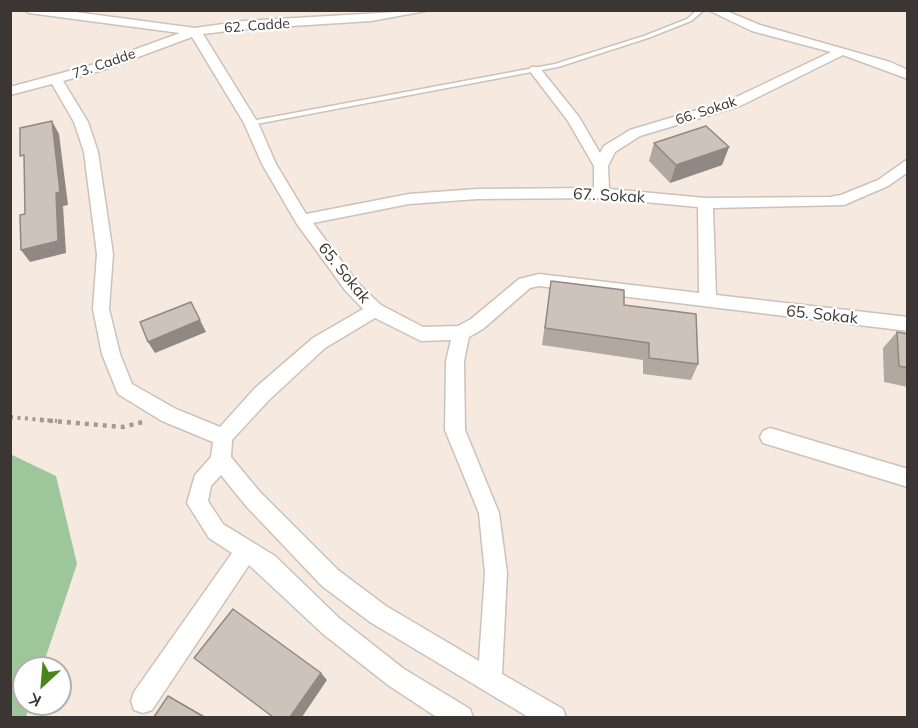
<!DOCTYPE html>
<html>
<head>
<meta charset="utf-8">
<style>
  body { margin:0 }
  #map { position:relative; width:918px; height:728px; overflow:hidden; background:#f5e9e0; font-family:Mulish,sans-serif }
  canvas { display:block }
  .frame { position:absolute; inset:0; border:12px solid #3b3633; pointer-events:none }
  .north { position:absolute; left:12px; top:656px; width:60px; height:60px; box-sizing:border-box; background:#fff; border:2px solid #b1afad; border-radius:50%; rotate:206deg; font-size:16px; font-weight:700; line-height:24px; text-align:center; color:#3b3633 }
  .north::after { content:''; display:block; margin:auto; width:21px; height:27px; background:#4a841f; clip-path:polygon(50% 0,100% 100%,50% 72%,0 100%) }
</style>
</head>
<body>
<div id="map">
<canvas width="918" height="728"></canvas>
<div class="frame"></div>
<div class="north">K</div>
</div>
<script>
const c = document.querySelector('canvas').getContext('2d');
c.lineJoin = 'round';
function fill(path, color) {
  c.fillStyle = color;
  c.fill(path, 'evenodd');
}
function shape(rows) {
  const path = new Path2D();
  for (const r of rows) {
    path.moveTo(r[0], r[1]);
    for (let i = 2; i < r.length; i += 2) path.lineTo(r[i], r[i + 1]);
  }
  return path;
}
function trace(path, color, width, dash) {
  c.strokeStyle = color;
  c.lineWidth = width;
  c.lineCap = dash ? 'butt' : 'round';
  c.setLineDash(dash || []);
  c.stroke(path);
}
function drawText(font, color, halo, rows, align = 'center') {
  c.font = font + ' Mulish,sans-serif';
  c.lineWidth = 4.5;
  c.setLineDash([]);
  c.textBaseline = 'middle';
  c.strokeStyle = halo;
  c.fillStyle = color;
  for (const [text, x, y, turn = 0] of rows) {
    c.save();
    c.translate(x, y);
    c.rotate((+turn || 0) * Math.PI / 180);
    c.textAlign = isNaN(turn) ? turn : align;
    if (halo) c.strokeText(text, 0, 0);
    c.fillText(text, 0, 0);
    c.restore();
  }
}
const green = shape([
  [10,454,56,476,77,564,42,668,24,668,24,704,30,704,26,717,11,717]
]);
const pathFar1 = shape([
  [10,417,57,421]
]);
const path = shape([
  [40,420,123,427,143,422]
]);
const lane = shape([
  [697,10,704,10,691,21,648,38,558,67,251,125,248,123,251,121,555,64,644,36,687,19,697,10]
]);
const street = shape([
  [24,10,60,10,195,28,244,21,431,10,371,21,244,29,203,34,258,123,276,164,306,214,409,194,477,189,594,188,594,166,568,121,529,70,531,67,539,67,579,117,600,153,604,146,630,130,730,100,831,52,752,31,708,10,724,10,760,25,890,62,908,70,908,79,843,55,740,106,640,136,615,152,608,166,609,189,705,198,830,197,841,195,878,180,908,159,908,172,888,186,844,205,713,208,716,295,908,317,908,331,539,286,530,288,483,329,469,337,464,361,465,430,499,513,507,573,502,674,563,709,566,718,530,718,370,622,322,586,246,506,221,475,211,486,208,501,223,524,275,556,339,618,404,669,470,709,473,718,438,718,388,685,323,634,249,565,152,710,143,713,134,710,131,701,134,692,232,553,209,538,187,503,195,475,211,457,213,442,162,421,118,394,102,354,93,309,97,254,84,152,74,122,52,84,10,95,10,87,95,64,180,33,29,13,24,10],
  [192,37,244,123,262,164,297,224,345,290,363,309,313,338,255,388,220,427,176,409,132,384,120,354,109,309,113,254,98,152,88,122,63,81,103,70,192,37],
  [602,198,698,207,699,293,539,274,519,279,471,319,458,326,423,327,381,305,357,282,313,223,409,204,477,199,602,198],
  [375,318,421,341,451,340,446,361,445,430,479,513,485,573,479,661,386,606,338,570,260,492,231,457,232,440,269,400,325,348,375,318],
  [770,428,908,469,908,487,763,443,760,437,763,431,770,428]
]);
const wall = shape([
  [654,143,729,147,722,165,670,183,649,161],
  [551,281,624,305,698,364,691,380,643,374,643,360,542,345],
  [897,332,908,334,908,387,884,382,883,348]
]);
const shadedWall = shape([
  [52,121,59,134,68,205,63,206,66,253,30,262,21,250],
  [729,147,722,165,670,183,676,165],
  [191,302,206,332,155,353,148,342],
  [321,673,327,680,302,717,290,717],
  [168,696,181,703,206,717,204,717]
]);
const building = shape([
  [52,121,60,192,56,193,58,241,21,250,20,215,25,214,24,155,20,156,20,128,52,121],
  [706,126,729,147,676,165,654,143,706,126],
  [551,281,624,290,624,305,696,314,698,364,649,358,649,343,545,328,551,281],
  [191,302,200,320,148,342,140,322,191,302],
  [897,332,908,334,908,368,899,366,897,332],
  [233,609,321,673,290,717,273,717,194,658,233,609],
  [168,696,204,717,154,717,168,696]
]);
const farStreetnames = [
  ["62. Cadde",257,26,-4],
  ["73. Cadde",104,64,-19],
  ["66. Sokak",706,111,-18]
];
const streetNames = [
  ["67. Sokak",609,196,3],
  ["65. Sokak",344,273,51],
  ["65. Sokak",822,315,6]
];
fill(green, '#9dc79a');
trace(lane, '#cdc1b8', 3);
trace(street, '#cdc1b8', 3);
trace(pathFar1, '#a39a93', 4, [3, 4.5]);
trace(path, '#a39a93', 4.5, [4, 5]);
fill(lane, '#fff');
fill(street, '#fff');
fill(wall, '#b1a8a0');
fill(shadedWall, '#908882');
fill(building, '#cec3ba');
trace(building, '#908882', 1.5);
drawText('14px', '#3b3633', '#fff', farStreetnames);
drawText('16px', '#3b3633', '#fff', streetNames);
</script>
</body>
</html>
